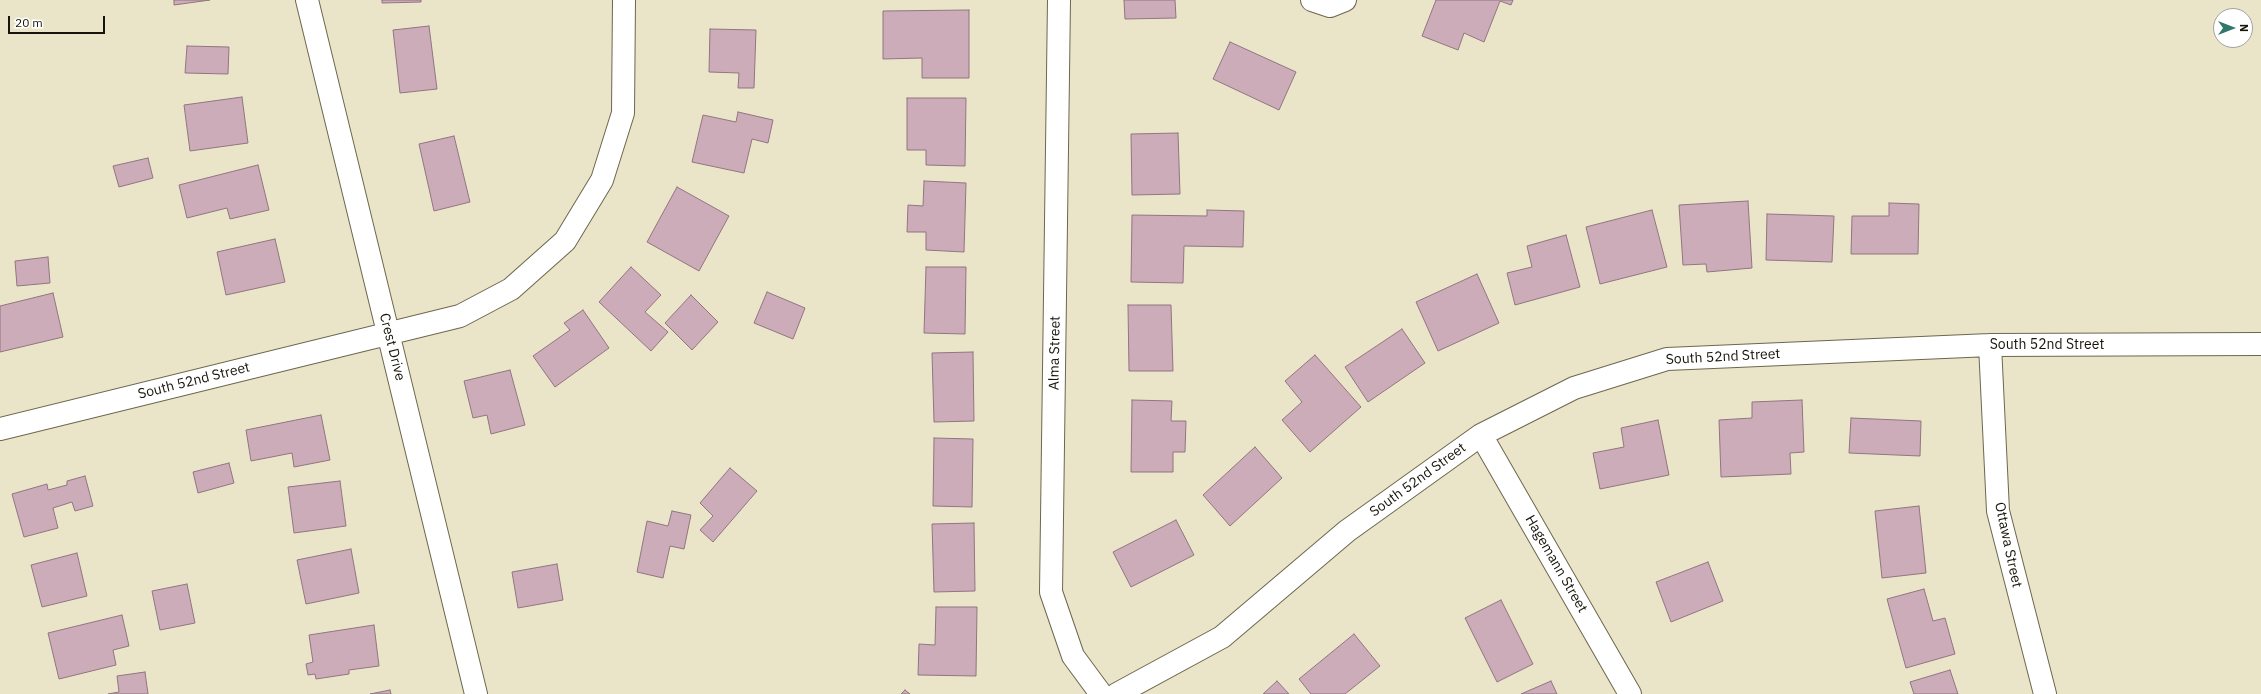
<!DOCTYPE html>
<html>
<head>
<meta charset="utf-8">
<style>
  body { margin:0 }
  #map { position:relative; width:2261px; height:694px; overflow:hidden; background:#eae5c9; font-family:"IBM Plex Sans",sans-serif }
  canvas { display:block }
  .north { position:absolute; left:2213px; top:8px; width:40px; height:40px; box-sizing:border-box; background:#fff; border:1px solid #a2a19d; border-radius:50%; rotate:90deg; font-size:11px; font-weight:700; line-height:16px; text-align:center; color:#17150b }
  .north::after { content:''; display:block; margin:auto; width:14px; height:18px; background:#31776d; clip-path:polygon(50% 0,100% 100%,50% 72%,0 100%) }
  .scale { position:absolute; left:8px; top:16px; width:97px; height:18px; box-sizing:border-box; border:2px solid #17150b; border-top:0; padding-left:5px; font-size:12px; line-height:14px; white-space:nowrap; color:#17150b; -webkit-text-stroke:3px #fff; paint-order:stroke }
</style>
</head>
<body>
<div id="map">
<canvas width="2261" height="694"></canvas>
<div class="north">N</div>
<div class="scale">20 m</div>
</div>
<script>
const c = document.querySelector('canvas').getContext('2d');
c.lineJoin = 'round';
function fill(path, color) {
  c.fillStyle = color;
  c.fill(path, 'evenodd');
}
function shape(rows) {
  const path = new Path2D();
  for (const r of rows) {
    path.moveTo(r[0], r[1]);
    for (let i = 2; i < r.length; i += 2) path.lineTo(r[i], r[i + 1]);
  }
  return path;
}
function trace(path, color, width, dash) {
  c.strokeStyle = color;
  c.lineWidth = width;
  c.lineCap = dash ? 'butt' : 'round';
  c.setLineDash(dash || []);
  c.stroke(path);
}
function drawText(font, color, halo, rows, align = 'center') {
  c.font = font + ' "IBM Plex Sans",sans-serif';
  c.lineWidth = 3;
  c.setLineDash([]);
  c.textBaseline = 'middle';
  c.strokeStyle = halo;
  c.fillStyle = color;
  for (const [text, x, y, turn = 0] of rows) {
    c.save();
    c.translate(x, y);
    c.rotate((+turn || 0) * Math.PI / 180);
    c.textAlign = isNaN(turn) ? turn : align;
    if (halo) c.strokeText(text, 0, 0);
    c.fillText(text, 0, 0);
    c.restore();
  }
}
const building = shape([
  [174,0,210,0,174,5,174,0],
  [382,0,421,0,421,2,382,3,382,0],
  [1124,0,1175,0,1176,18,1125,19,1124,0],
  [1436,0,1513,0,1511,5,1500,1,1484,42,1464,33,1458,50,1422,36,1436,0],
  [969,10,969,78,922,78,922,58,883,59,883,11,969,10],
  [429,26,437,89,400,93,393,30,429,26],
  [710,29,756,30,754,88,738,88,739,73,709,72,710,29],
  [1230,42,1296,72,1279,110,1213,79,1230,42],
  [187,46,229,47,228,74,185,73,187,46],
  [242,97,248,143,190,151,184,105,242,97],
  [907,98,966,98,965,166,926,165,926,150,907,150,907,98],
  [738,112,773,120,768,143,752,139,744,173,692,162,703,115,736,122,738,112],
  [1178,133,1180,194,1132,195,1131,134,1178,133],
  [454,136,470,202,434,211,419,144,454,136],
  [148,158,153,178,119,187,113,166,148,158],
  [258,165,269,210,230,219,227,208,187,218,179,185,258,165],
  [924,181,966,183,964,252,926,250,926,232,907,232,908,205,923,206,924,181],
  [677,187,729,216,699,271,647,242,677,187],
  [1748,201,1752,268,1707,272,1706,264,1683,265,1679,205,1748,201],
  [1889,203,1919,204,1918,254,1851,254,1852,216,1889,216,1889,203],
  [1207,210,1244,211,1243,247,1184,246,1183,283,1131,282,1132,215,1207,216,1207,210],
  [1652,210,1667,267,1600,284,1586,227,1652,210],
  [1767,214,1834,216,1832,262,1766,260,1767,214],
  [1566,235,1580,287,1515,305,1507,273,1532,267,1527,246,1566,235],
  [275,239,285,282,226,295,217,252,275,239],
  [48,257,50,283,17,286,15,261,48,257],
  [631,267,661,295,645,312,668,332,651,351,599,302,631,267],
  [926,267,966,267,965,334,924,333,926,267],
  [1477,274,1499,323,1438,351,1416,302,1477,274],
  [767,292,805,308,793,339,754,323,767,292],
  [53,293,63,337,0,352,0,306,53,293],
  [691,295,718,322,692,350,665,323,691,295],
  [1128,305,1171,305,1173,371,1129,371,1128,305],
  [583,310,609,348,555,387,533,356,570,330,564,323,583,310],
  [1402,329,1425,363,1368,402,1345,367,1402,329],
  [973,352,974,421,934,422,932,353,973,352],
  [1315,355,1361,407,1310,452,1282,420,1302,402,1285,381,1315,355],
  [510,370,525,425,491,434,487,415,473,418,464,381,510,370],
  [1132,400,1172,401,1171,421,1186,421,1185,452,1173,452,1173,472,1131,472,1132,400],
  [1802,400,1804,452,1790,453,1791,474,1721,477,1719,420,1752,418,1752,402,1802,400],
  [321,415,330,460,294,467,292,453,251,461,246,430,321,415],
  [1851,418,1921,421,1920,456,1849,453,1851,418],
  [1658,420,1669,475,1600,489,1593,453,1624,447,1621,428,1658,420],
  [934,438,973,439,972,507,933,506,934,438],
  [1255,447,1282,478,1230,526,1203,495,1255,447],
  [229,463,234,483,198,493,193,472,229,463],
  [730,468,757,491,713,542,700,530,713,516,700,503,730,468],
  [85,476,93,506,75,511,72,502,53,508,58,528,24,537,12,494,47,484,48,490,67,485,67,481,85,476],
  [340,481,346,526,294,533,288,487,340,481],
  [1919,506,1926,573,1882,578,1875,511,1919,506],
  [672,511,691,515,684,549,670,546,663,578,637,572,647,521,668,526,672,511],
  [1176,520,1194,555,1131,587,1113,552,1176,520],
  [974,523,975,591,934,592,932,524,974,523],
  [351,549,359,593,306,604,297,560,351,549],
  [77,553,87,596,42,607,31,565,77,553],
  [1708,562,1723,601,1671,622,1656,582,1708,562],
  [557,564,563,600,518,608,512,572,557,564],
  [187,584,195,623,160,630,152,591,187,584],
  [1924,589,1933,621,1945,618,1955,654,1906,668,1887,599,1924,589],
  [1501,600,1533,664,1497,682,1465,618,1501,600],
  [936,607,977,607,976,676,918,675,919,644,935,645,936,607],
  [122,615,129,646,113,650,116,665,59,679,48,633,122,615],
  [374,625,379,666,349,670,349,674,316,679,315,674,308,675,306,664,313,662,309,635,374,625],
  [1354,634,1380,666,1345,694,1311,694,1299,679,1354,634],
  [1950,670,1958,694,1914,694,1910,682,1950,670],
  [145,672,148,694,108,694,119,692,117,676,145,672],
  [1277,681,1289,694,1263,694,1277,681],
  [1551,681,1557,694,1521,694,1551,681],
  [390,690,391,694,370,694,390,690],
  [905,690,910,694,901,694,905,690]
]);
const street = shape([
  [307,0,476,694],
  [1059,0,1051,592,1073,656,1101,694],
  [1312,0,1330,6,1345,0],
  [1990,345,1998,511,2045,694],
  [0,429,460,316,511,289,565,241,602,180,623,113,624,0],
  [1481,435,1630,694],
  [1117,694,1222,637,1347,531,1481,435,1574,388,1667,359,1990,345,2261,344]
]);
const streetNames = [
  ["South 52nd Street",2047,345],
  ["Crest Drive",392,347,76],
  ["Alma Street",1055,353,-89],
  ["South 52nd Street",1723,357,-3],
  ["South 52nd Street",194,381,-14],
  ["South 52nd Street",1418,480,-36],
  ["Ottawa Street",2008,545,78],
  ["Hagemann Street",1556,564,60]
];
fill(building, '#cbacb8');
trace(building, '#917580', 1);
trace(street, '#6c674e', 24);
trace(street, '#fff', 22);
drawText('14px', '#17150b', '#fff', streetNames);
</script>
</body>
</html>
